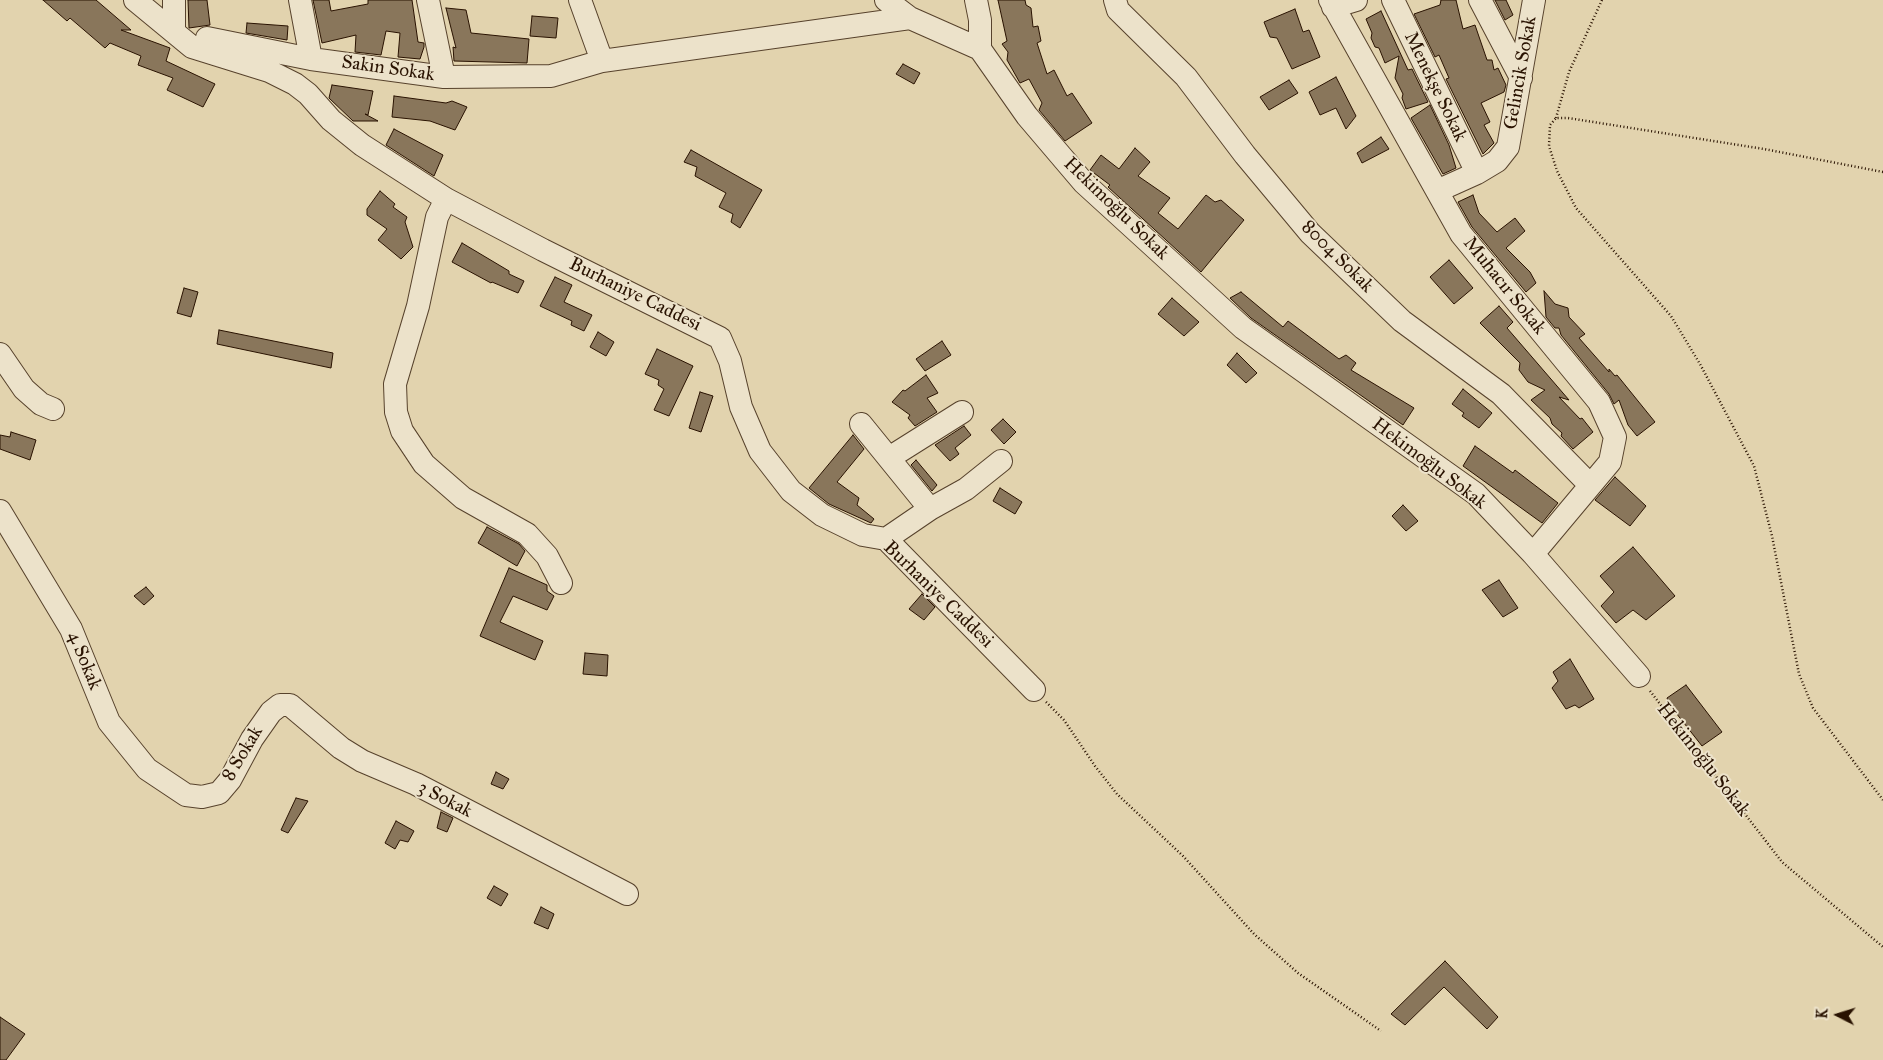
<!DOCTYPE html>
<html>
<head>
<meta charset="utf-8">
<style>
  body { margin:0 }
  #map { position:relative; width:1883px; height:1060px; overflow:hidden; background:#e2d3ae; font-family:"IM FELL Great Primer",serif }
  canvas { display:block }
  .north { position:absolute; left:1813px; top:990px; width:50px; height:50px; -webkit-text-stroke:4px #ece2ca; paint-order:stroke; rotate:275deg; font-size:14px; font-weight:700; line-height:20px; text-align:center; color:#291201 }
  .north::after { content:''; display:block; margin:auto; width:18px; height:22px; background:#291201; clip-path:polygon(50% 0,100% 100%,50% 72%,0 100%) }
</style>
</head>
<body>
<div id="map">
<canvas width="1883" height="1060"></canvas>
<div class="north">K</div>
</div>
<script>
const c = document.querySelector('canvas').getContext('2d');
c.lineJoin = 'round';
function fill(path, color) {
  c.fillStyle = color;
  c.fill(path, 'evenodd');
}
function shape(rows) {
  const path = new Path2D();
  for (const r of rows) {
    path.moveTo(r[0], r[1]);
    for (let i = 2; i < r.length; i += 2) path.lineTo(r[i], r[i + 1]);
  }
  return path;
}
function trace(path, color, width, dash) {
  c.strokeStyle = color;
  c.lineWidth = width;
  c.lineCap = dash ? 'butt' : 'round';
  c.setLineDash(dash || []);
  c.stroke(path);
}
function drawText(font, color, halo, rows, align = 'center') {
  c.font = font + ' "IM FELL Great Primer",serif';
  c.lineWidth = 4;
  c.setLineDash([]);
  c.textBaseline = 'middle';
  c.strokeStyle = halo;
  c.fillStyle = color;
  for (const [text, x, y, turn = 0] of rows) {
    c.save();
    c.translate(x, y);
    c.rotate((+turn || 0) * Math.PI / 180);
    c.textAlign = isNaN(turn) ? turn : align;
    if (halo) c.strokeText(text, 0, 0);
    c.fillText(text, 0, 0);
    c.restore();
  }
}
const building = shape([
  [43,0,96,0,131,30,121,30,170,48,166,61,215,84,203,107,167,90,173,78,138,65,141,56,110,43,105,48,70,18,67,21,43,0],
  [188,0,207,0,210,25,189,28,188,0],
  [313,0,329,0,331,11,368,4,368,0,412,0,418,42,424,43,424,47,420,59,398,57,400,33,386,31,381,55,355,52,356,35,322,43,313,0],
  [998,0,1025,0,1026,5,1031,8,1033,27,1038,26,1041,41,1037,43,1047,74,1054,70,1067,96,1072,93,1092,123,1065,141,1039,110,1042,103,1029,79,1020,83,1007,60,1008,52,1002,44,1007,41,998,0],
  [1441,0,1456,0,1463,29,1475,25,1487,60,1492,60,1494,70,1498,68,1506,85,1504,92,1481,103,1490,122,1484,125,1494,143,1483,154,1446,79,1449,78,1439,55,1435,57,1414,14,1440,5,1441,0],
  [1495,0,1506,0,1513,15,1505,20,1495,0],
  [446,8,466,10,471,33,529,39,527,63,454,61,453,47,456,48,446,8],
  [1295,9,1303,32,1309,30,1320,57,1292,69,1277,38,1270,37,1264,22,1295,9],
  [1381,11,1408,70,1412,69,1428,102,1406,109,1402,98,1403,94,1395,78,1399,56,1385,63,1379,48,1375,47,1371,38,1372,33,1366,19,1381,11],
  [532,16,558,18,556,38,530,36,532,16],
  [247,23,288,26,287,40,246,33,247,23],
  [903,64,920,73,914,84,896,74,903,64],
  [1336,77,1356,116,1346,129,1336,108,1320,115,1309,92,1336,77],
  [1289,80,1298,93,1269,110,1260,97,1289,80],
  [332,85,373,91,368,115,365,114,378,121,353,121,329,98,332,85],
  [394,96,446,103,452,101,467,107,455,130,430,121,392,117,394,96],
  [1430,105,1449,145,1456,168,1443,174,1411,118,1430,105],
  [394,129,443,155,434,176,386,145,394,129],
  [1381,137,1389,149,1362,163,1357,153,1381,137],
  [1135,148,1150,162,1138,176,1170,198,1158,213,1178,229,1206,195,1215,202,1221,200,1244,220,1201,272,1108,187,1110,185,1090,170,1101,155,1119,169,1135,148],
  [691,150,762,190,740,228,731,222,733,214,719,207,726,193,695,176,697,167,684,162,691,150],
  [380,191,395,204,393,207,407,217,405,222,413,247,401,259,378,240,387,229,367,215,367,209,380,191],
  [1473,195,1479,213,1497,232,1515,218,1525,231,1506,248,1530,272,1536,283,1526,292,1472,227,1458,202,1473,195],
  [462,243,509,271,509,274,524,281,518,293,492,282,491,283,452,262,462,243],
  [1449,260,1473,288,1454,304,1430,277,1449,260],
  [555,277,572,285,564,302,592,315,584,331,571,325,572,321,540,306,555,277],
  [184,288,198,292,191,317,177,313,184,288],
  [1544,291,1555,304,1568,308,1569,317,1585,334,1579,338,1609,372,1609,369,1615,376,1617,375,1655,422,1637,436,1628,425,1619,400,1614,404,1609,394,1561,335,1559,328,1555,328,1546,317,1544,291],
  [1241,292,1283,327,1288,321,1339,359,1346,355,1356,363,1351,370,1414,408,1403,425,1251,318,1230,298,1241,292],
  [1172,298,1199,322,1184,336,1158,314,1172,298],
  [1499,306,1513,322,1507,328,1569,400,1559,397,1580,419,1582,418,1593,432,1573,449,1561,436,1562,433,1552,424,1550,418,1531,400,1545,390,1528,382,1519,370,1520,363,1480,323,1499,306],
  [219,330,333,353,331,368,217,344,219,330],
  [598,332,614,342,606,356,590,347,598,332],
  [942,341,951,355,925,371,916,359,942,341],
  [657,349,693,366,669,416,654,410,664,389,658,385,659,380,645,374,657,349],
  [1237,353,1257,373,1246,383,1227,365,1237,353],
  [926,375,938,393,927,398,937,412,915,426,908,418,910,415,892,402,903,390,905,391,926,375],
  [1463,389,1492,413,1479,428,1462,416,1464,413,1452,404,1463,389],
  [700,392,713,396,701,432,689,428,700,392],
  [1003,419,1016,432,1004,444,991,430,1003,419],
  [964,426,971,435,955,448,959,454,950,461,935,445,964,426],
  [11,432,36,440,30,460,0,449,0,435,10,437,11,432],
  [853,435,864,449,837,482,859,498,857,505,874,519,871,523,829,504,809,488,853,435],
  [1475,446,1513,473,1515,470,1558,503,1542,523,1463,466,1475,446],
  [916,460,937,485,932,491,911,465,916,460],
  [1615,477,1646,506,1630,526,1595,500,1615,477],
  [1000,488,1022,502,1015,514,993,501,1000,488],
  [1403,505,1418,521,1406,531,1392,516,1403,505],
  [487,527,519,544,525,551,517,566,478,543,487,527],
  [1633,547,1675,596,1646,620,1633,610,1616,623,1601,606,1614,592,1600,576,1633,547],
  [509,568,547,585,547,591,554,596,547,610,513,596,500,622,543,641,535,660,480,636,509,568],
  [1499,580,1518,608,1503,617,1482,590,1499,580],
  [146,587,154,596,144,605,134,596,146,587],
  [922,594,935,607,924,620,909,609,922,594],
  [585,653,608,655,607,676,583,674,585,653],
  [1570,659,1594,699,1579,708,1575,705,1566,709,1552,688,1558,681,1553,672,1570,659],
  [1686,685,1722,732,1702,746,1669,704,1667,698,1686,685],
  [496,772,509,779,503,789,491,784,496,772],
  [296,798,308,801,288,833,281,830,296,798],
  [441,812,453,818,447,832,437,828,441,812],
  [396,821,414,831,408,842,400,840,395,849,385,843,396,821],
  [494,886,508,894,501,906,487,898,494,886],
  [541,907,554,914,548,929,534,923,541,907],
  [1445,961,1498,1017,1487,1029,1444,987,1405,1025,1391,1014,1445,961],
  [0,1017,25,1034,6,1060,0,1060,0,1017]
]);
const path = shape([
  [1556,118,1569,72,1602,0],
  [1883,172,1764,149,1568,118,1556,118,1550,125,1549,146,1557,171,1576,208,1671,316,1700,364,1754,466,1772,536,1799,674,1813,708,1883,800],
  [1650,691,1782,862,1883,947],
  [1046,702,1064,720,1095,766,1117,794,1183,856,1254,934,1298,973,1381,1031]
]);
const minor = shape([
  [135,0,192,47,269,71,295,84,308,94,331,120,362,145,446,199,543,250,720,338,730,361,741,407,760,451,791,491,822,515,863,535,886,539,1034,690],
  [174,0,174,32],
  [300,0,311,59],
  [428,0,444,77],
  [580,0,602,61],
  [886,0,910,18,980,49],
  [976,0,980,20,980,49,1027,116,1084,183,1243,328,1476,494,1533,554,1639,676],
  [1115,0,1118,10,1186,77,1245,155,1310,233,1402,321,1501,394,1590,485],
  [1330,0,1461,234,1599,402,1615,437,1610,462,1533,554],
  [1393,0,1477,173],
  [1480,0,1521,78],
  [1333,7,1356,0],
  [207,38,311,59,444,77,551,76,602,61,910,18],
  [1437,191,1477,173,1497,161,1508,147,1534,0],
  [446,199,437,217,418,306,395,384,396,412,402,431,424,464,463,498,527,534,547,556,561,583],
  [0,354,24,389,41,404,53,409],
  [861,424,930,509],
  [889,458,962,412],
  [0,511,71,629,109,722,147,769,186,795,202,797,219,793,230,780,252,739,271,712,280,705,290,705,341,748,362,761,416,784,627,894],
  [886,539,930,509,966,489,1001,461]
]);
const streetNames = [
  ["Sakin Sokak",388,69,8],
  ["Gelincik Sokak",1521,73,-80],
  ["Menekşe Sokak",1435,87,64],
  ["Hekimoğlu Sokak",1116,209,44],
  ["8004 Sokak",1337,257,45],
  ["Muhacır Sokak",1504,286,51],
  ["Burhaniye Caddesi",635,295,26],
  ["Hekimoğlu Sokak",1429,464,37],
  ["Burhaniye Caddesi",938,595,44],
  ["4 Sokak",84,661,68],
  ["8 Sokak",243,754,-59],
  ["Hekimoğlu Sokak",1703,760,52],
  ["3 Sokak",445,800,27]
];
fill(building, '#89765b');
trace(building, '#291201', 1);
trace(minor, '#57422c', 24);
trace(path, '#291201', 2.5, [1, 2.5]);
trace(minor, '#ece2ca', 22);
drawText('19px', '#291201', '#ece2ca', streetNames);
</script>
</body>
</html>
